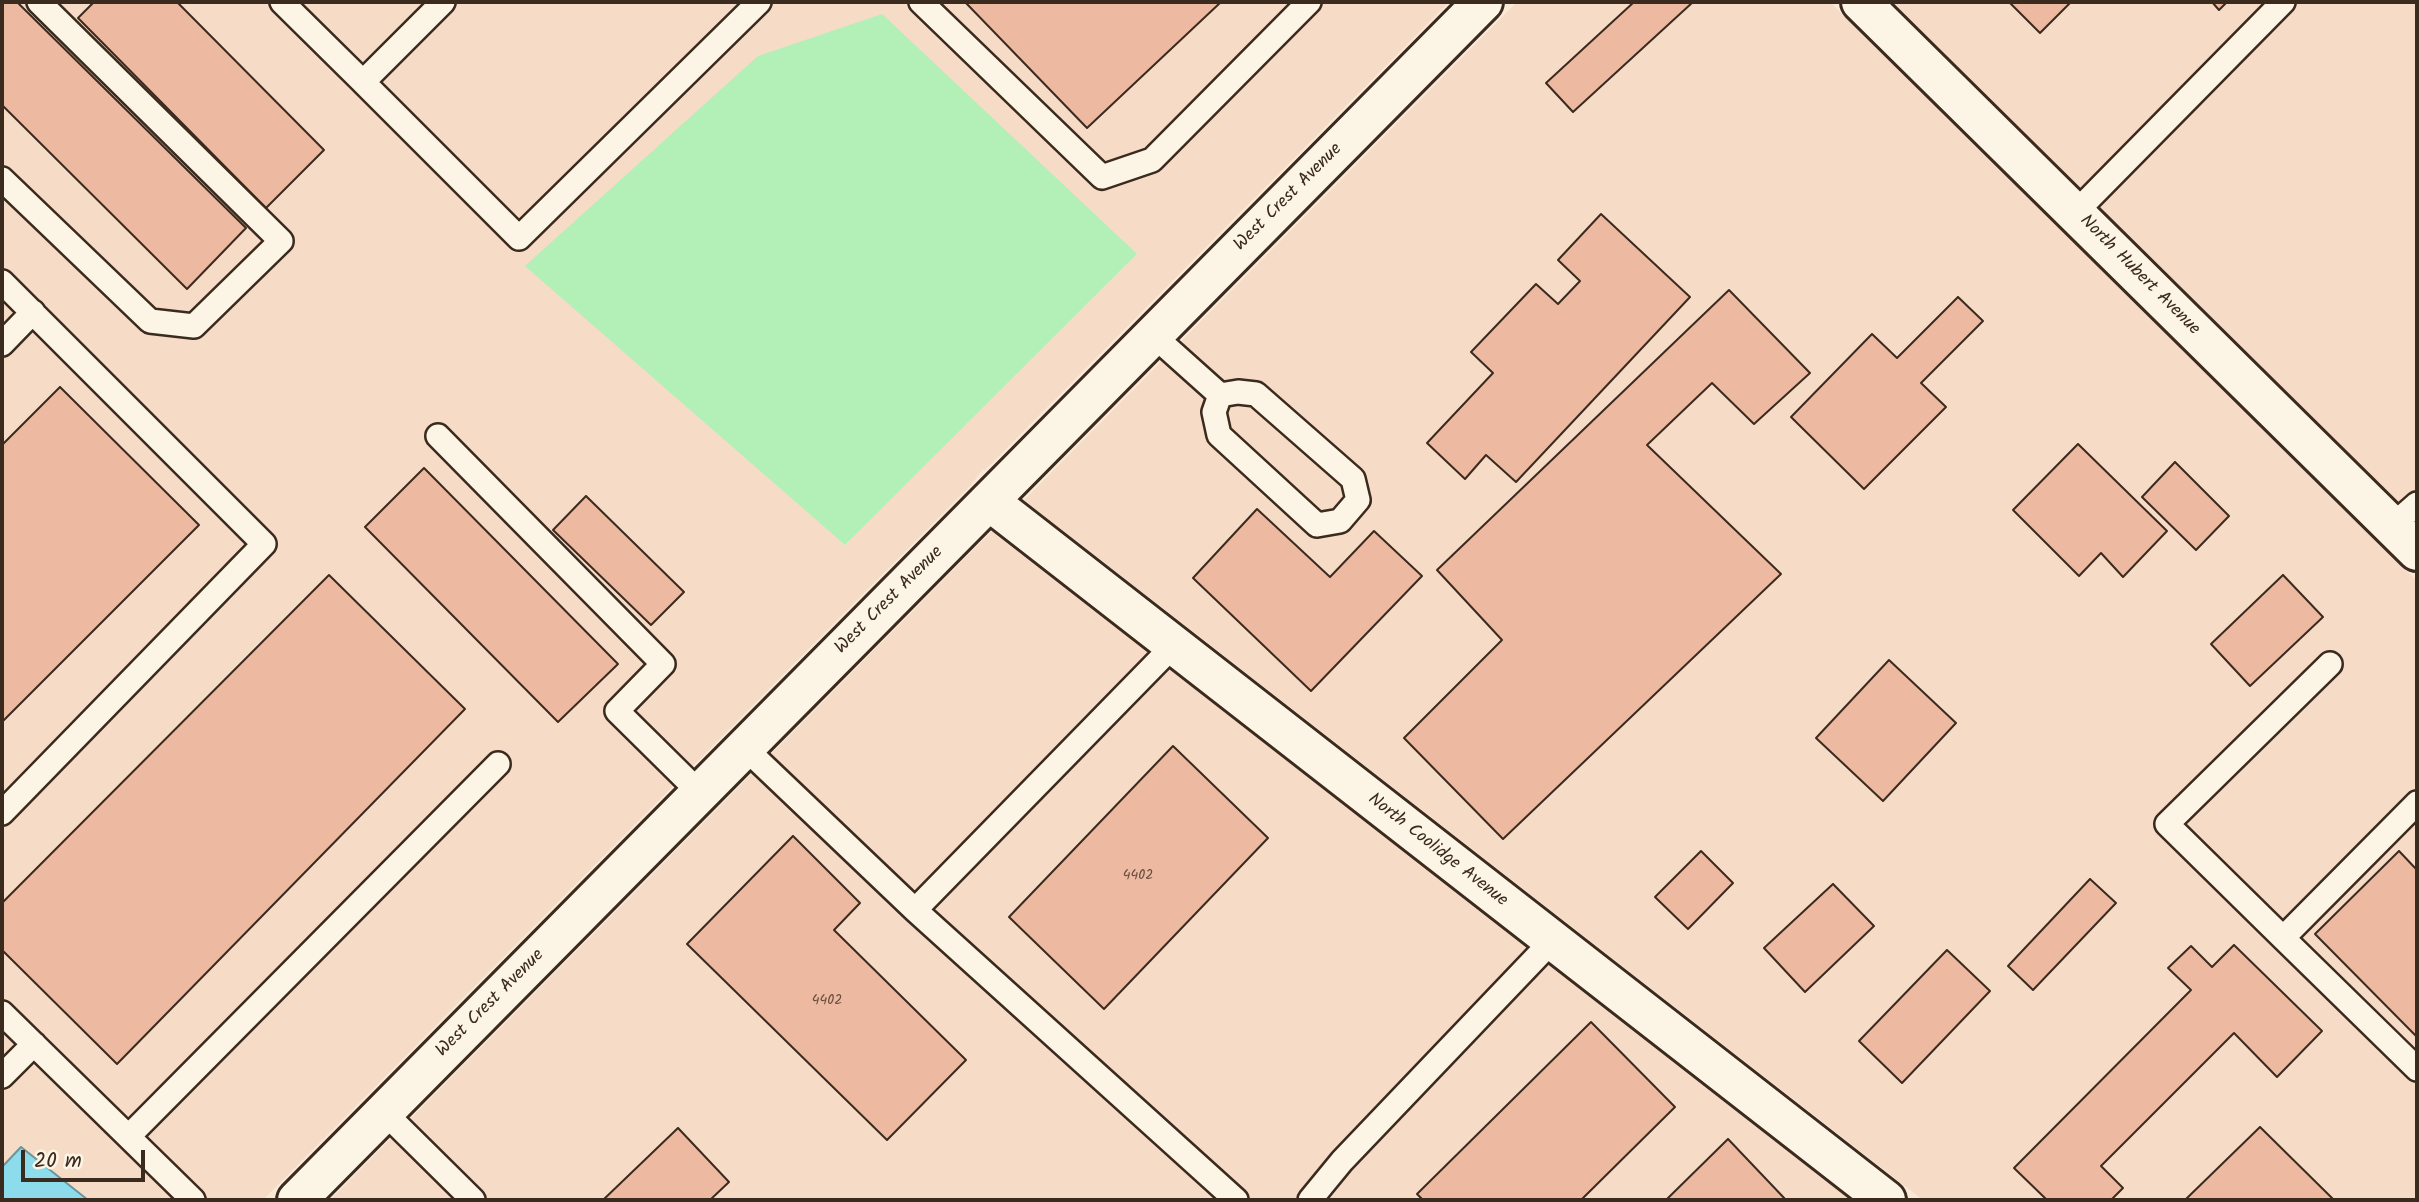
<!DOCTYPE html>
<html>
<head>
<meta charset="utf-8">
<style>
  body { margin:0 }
  #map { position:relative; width:2419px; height:1202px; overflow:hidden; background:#f9e9d7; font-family:Kalam,sans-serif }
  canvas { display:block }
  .frame { position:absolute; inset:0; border:4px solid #3b2a1e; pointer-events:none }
  .scale { position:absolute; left:21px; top:1150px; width:124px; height:32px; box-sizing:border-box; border:4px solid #3b2a1e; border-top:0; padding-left:9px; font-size:21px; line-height:24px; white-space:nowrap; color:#3b2a1e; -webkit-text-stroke:5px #fcf5e5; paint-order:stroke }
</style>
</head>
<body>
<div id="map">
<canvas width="2419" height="1202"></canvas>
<div class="frame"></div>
<div class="scale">20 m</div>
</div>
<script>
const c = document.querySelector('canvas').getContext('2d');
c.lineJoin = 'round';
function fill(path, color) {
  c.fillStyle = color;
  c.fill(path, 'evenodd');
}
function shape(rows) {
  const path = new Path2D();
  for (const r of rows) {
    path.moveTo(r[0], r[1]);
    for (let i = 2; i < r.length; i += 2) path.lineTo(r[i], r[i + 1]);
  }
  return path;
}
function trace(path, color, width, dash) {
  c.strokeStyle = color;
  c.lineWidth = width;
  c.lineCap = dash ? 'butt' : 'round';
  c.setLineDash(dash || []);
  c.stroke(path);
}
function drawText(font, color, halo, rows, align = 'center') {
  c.font = font + ' Kalam,sans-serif';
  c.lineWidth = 7;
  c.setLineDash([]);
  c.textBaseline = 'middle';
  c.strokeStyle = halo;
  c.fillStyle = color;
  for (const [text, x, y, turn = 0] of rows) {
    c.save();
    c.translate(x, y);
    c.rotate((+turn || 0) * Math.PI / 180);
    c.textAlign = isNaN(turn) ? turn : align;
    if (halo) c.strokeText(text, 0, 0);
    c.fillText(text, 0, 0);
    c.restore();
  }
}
const built = shape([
  [2,2,1449,2,985,470,983,469,971,485,263,1200,88,1200,21,1147,2,1167],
  [1137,254,845,545,526,265],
  [1517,2,1830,2,2417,581,2417,1200,1923,1200,1024,500],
  [1891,2,2417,2,2417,521],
  [993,530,1853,1200,330,1200]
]);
const green = shape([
  [882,14,1137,254,845,545,525,266,758,56]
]);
const water = shape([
  [21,1147,88,1200,2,1200,2,1167,21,1147]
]);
const building = shape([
  [2,2,17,2,246,228,187,289,2,105,2,2],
  [94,2,177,2,324,150,266,208,78,18,94,2],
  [965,2,1221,2,1087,128,965,2],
  [1634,2,1693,2,1573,112,1546,83,1634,2],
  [2009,2,2071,2,2040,33,2009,2],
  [2212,2,2227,2,2219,10,2212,2],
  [1601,214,1690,297,1516,482,1486,455,1465,479,1427,443,1493,373,1471,352,1536,284,1558,304,1580,281,1558,260,1601,214],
  [1729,290,1810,373,1754,424,1712,383,1647,445,1781,574,1503,839,1404,738,1502,640,1437,570,1729,290],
  [1958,297,1983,321,1921,383,1946,407,1864,489,1791,417,1872,334,1897,358,1958,297],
  [60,387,199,525,2,722,2,445,60,387],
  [2078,444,2167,531,2123,577,2101,553,2079,576,2013,510,2078,444],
  [2175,462,2229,516,2196,550,2142,497,2175,462],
  [424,468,618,664,558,722,365,527,424,468],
  [586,496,684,592,651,625,553,530,586,496],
  [1257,509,1330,577,1374,531,1422,576,1311,691,1193,578,1257,509],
  [329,575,465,709,117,1064,2,950,2,903,329,575],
  [2283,575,2323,617,2250,686,2211,644,2283,575],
  [1889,660,1956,723,1883,801,1816,738,1889,660],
  [1173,746,1268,838,1104,1009,1009,917,1173,746],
  [793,836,860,903,834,930,966,1060,887,1140,687,944,793,836],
  [1701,851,1733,883,1688,929,1655,897,1701,851],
  [2399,851,2417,870,2417,1037,2315,934,2399,851],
  [2090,879,2116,903,2033,990,2008,966,2090,879],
  [1833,884,1874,926,1805,992,1764,948,1833,884],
  [2234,945,2322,1031,2277,1077,2234,1033,2101,1166,2123,1188,2111,1200,2047,1200,2014,1168,2191,990,2168,968,2191,946,2212,967,2234,945],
  [1947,950,1990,991,1902,1083,1859,1041,1947,950],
  [1591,1022,1675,1107,1581,1200,1423,1200,1417,1194,1591,1022],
  [2260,1127,2333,1199,2185,1200,2260,1127],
  [678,1128,729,1182,710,1200,603,1200,678,1128],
  [1728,1139,1786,1200,1666,1200,1728,1139]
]);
const lane = shape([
  [282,2,363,82,443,2],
  [921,2,1102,177,1152,160,1309,2],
  [363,82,519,238,759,2],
  [2,179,150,321,194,326,281,241,39,2],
  [2075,213,2283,2],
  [2,282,264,544,2,813],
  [1153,335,1220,395,1214,412,1219,435,1317,525,1340,521,1358,500,1353,479,1256,394,1238,392,1220,395],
  [2,344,33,312],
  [438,436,663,664,617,711,700,793],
  [2392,526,2417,504],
  [2330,664,2167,824,2283,938,2417,803],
  [745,748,915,910,1174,645],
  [915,910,1236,1200],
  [2283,938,2417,1069],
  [2,1013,193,1200],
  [2,1076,34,1044],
  [384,1112,473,1200],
  [129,1136,498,764],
  [1310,1200,1342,1161,1552,941]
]);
const street = shape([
  [1861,2,2417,551],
  [989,501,1886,1200],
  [297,1200,1483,2]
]);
const numberNames = [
  ["4402",1138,877],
  ["4402",827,1002]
];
const streetNames = [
  ["West Crest Avenue",1289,198,-45],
  ["North Hubert Avenue",2139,276,45],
  ["West Crest Avenue",890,601,-45],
  ["North Coolidge Avenue",1437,851,38],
  ["West Crest Avenue",491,1004,-45]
];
fill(built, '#f6dbc7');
fill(green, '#b2f0b7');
fill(water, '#8ddceb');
trace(water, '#6c9599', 2);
fill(building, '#eeb9a1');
trace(building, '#3b2a1e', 2);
trace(lane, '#3b2a1e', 28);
trace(street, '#3b2a1e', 44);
trace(lane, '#fcf5e5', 23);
trace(street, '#fcf5e5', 38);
drawText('14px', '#684e3f', null, numberNames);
drawText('18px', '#3b2a1e', '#fcf5e5', streetNames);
</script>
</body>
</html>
